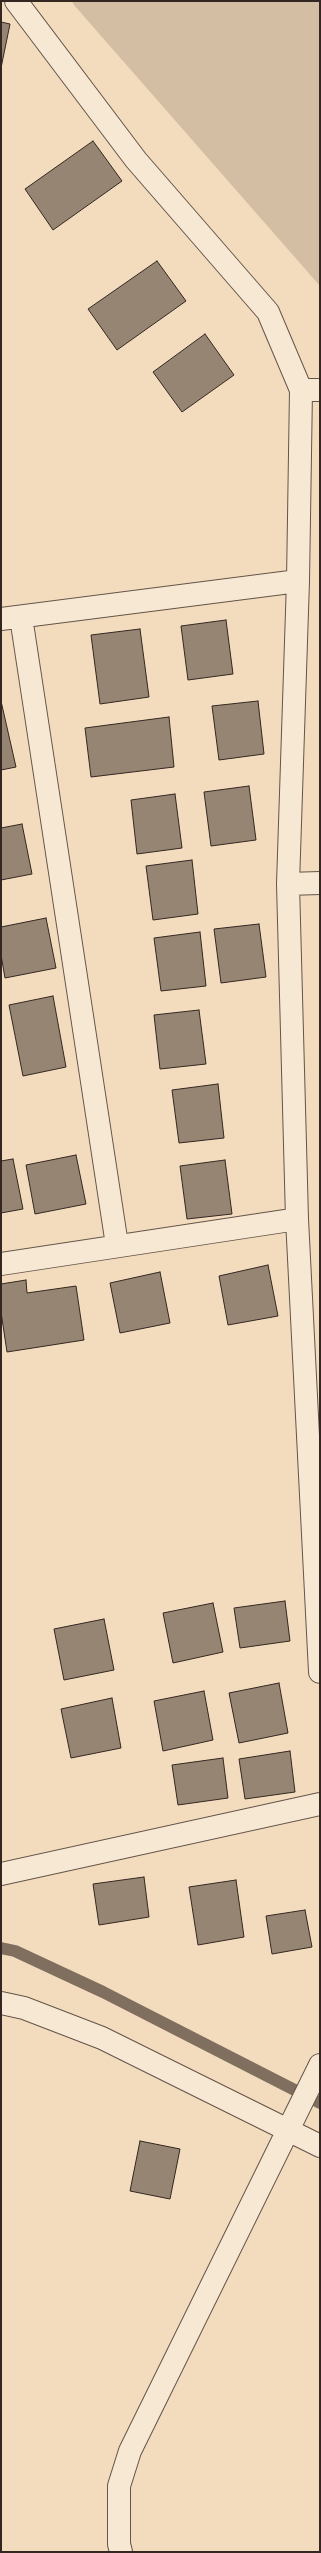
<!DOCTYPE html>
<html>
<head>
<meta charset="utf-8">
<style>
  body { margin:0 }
  #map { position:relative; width:321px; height:2553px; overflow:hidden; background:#f3dcbd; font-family:"IM FELL DW Pica",serif }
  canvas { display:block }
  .frame { position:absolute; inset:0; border:2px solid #342722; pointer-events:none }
</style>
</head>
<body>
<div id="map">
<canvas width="321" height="2553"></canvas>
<div class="frame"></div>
</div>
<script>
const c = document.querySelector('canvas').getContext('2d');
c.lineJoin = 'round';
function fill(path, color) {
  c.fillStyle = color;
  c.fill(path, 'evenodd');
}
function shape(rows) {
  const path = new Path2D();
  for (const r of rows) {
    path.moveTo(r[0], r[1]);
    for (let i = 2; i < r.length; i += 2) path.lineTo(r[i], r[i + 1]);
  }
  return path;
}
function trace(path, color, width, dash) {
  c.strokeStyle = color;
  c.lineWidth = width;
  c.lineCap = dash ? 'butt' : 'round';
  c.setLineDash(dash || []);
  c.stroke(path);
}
const green = shape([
  [72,1,320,1,320,286,74,5]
]);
const stream = shape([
  [1,1948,15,1951,103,1992,320,2103]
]);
const building = shape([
  [1,22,10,24,1,68,1,22],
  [93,141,122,181,53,230,25,189,93,141],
  [157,261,186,301,117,350,88,309,157,261],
  [205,334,234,375,182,412,153,372,205,334],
  [226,620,233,674,188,680,181,626,226,620],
  [140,629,149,697,100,704,91,635,140,629],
  [1,701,16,767,1,770,1,701],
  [258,701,264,754,219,760,212,706,258,701],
  [169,717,174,767,91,777,85,728,169,717],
  [249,786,256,840,211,846,204,792,249,786],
  [175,794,182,848,137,854,131,800,175,794],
  [22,824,32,874,1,880,1,828,22,824],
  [192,860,198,914,153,920,146,866,192,860],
  [46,918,56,968,5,978,1,955,1,927,46,918],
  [259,924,266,977,221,983,214,929,259,924],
  [200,932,206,986,161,991,154,938,200,932],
  [53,996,66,1067,23,1076,9,1005,53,996],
  [199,1010,206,1064,160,1069,154,1015,199,1010],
  [218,1084,224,1138,179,1143,172,1090,218,1084],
  [76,1155,86,1204,35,1214,26,1165,76,1155],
  [13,1159,23,1209,1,1213,1,1161,13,1159],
  [225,1160,232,1214,187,1219,180,1166,225,1160],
  [268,1265,278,1316,228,1325,219,1276,268,1265],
  [160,1272,170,1323,120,1333,110,1283,160,1272],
  [26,1280,27,1293,76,1286,84,1340,7,1352,1,1312,1,1284,26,1280],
  [285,1601,290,1641,240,1648,234,1608,285,1601],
  [213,1603,223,1652,173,1663,163,1613,213,1603],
  [104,1619,114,1670,64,1680,54,1629,104,1619],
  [279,1683,288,1733,239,1743,229,1693,279,1683],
  [204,1691,213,1740,163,1751,154,1701,204,1691],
  [112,1698,121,1748,71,1758,61,1709,112,1698],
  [290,1751,295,1792,245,1799,239,1759,290,1751],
  [223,1758,228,1798,178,1805,172,1765,223,1758],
  [144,1877,149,1917,99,1925,93,1884,144,1877],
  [236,1880,244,1937,198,1945,189,1887,236,1880],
  [305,1910,312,1947,272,1954,266,1916,305,1910],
  [140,2141,180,2149,170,2199,130,2191,140,2141]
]);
const minor = shape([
  [16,1,136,160,268,312,301,390,320,390],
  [301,390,298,581,288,884,297,1219,320,1672],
  [21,617,117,1245],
  [1,619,298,581],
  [288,884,320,883],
  [1,1264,297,1219],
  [1,1874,320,1804],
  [1,2003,24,2008,102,2038,320,2146],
  [121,2552,119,2544,119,2486,130,2451,320,2065]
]);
fill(green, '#d3bda3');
trace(stream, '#806e5f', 12);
fill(building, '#978573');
trace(building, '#342722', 1);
trace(minor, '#645449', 24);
trace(minor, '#f7e8d4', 22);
</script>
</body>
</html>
